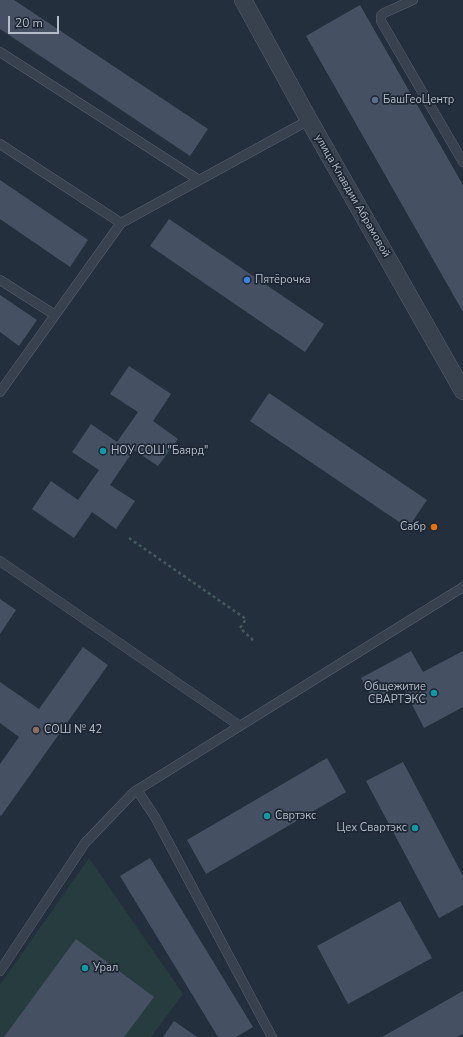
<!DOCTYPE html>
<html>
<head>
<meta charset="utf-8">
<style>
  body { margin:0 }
  #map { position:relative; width:463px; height:1037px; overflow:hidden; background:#242f3e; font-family:"Nunito Sans",sans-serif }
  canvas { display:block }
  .scale { position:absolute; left:8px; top:16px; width:51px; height:18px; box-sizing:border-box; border:2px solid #b4bcc9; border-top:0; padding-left:5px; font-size:12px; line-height:14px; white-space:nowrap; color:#b4bcc9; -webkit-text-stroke:3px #1d2633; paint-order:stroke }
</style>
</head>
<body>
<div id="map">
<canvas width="463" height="1037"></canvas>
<div class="scale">20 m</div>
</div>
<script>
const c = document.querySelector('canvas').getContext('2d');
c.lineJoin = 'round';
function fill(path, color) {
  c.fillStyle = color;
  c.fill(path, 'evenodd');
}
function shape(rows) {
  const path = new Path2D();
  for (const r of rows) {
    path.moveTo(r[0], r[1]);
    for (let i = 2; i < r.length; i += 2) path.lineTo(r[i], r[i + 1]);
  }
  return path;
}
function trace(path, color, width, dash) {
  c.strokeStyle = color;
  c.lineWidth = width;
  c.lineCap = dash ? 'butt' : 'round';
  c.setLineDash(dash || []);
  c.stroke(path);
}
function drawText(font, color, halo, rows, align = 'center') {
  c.font = font + ' "Nunito Sans",sans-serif';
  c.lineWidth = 3.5;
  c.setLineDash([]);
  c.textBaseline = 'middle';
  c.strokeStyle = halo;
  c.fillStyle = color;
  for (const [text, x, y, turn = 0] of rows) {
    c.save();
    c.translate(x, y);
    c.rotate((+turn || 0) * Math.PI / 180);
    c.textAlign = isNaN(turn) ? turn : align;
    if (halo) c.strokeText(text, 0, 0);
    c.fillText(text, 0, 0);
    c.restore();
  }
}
const green = shape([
  [89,858,183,994,151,1037,0,1037,0,985]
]);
const building = shape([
  [0,0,14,0,208,129,190,156,0,29],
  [360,5,463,185,463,312,306,36],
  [0,180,88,240,70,267,0,219],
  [169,219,324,324,305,352,150,246],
  [0,295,37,320,19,346,0,332],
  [129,366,171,394,153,421,178,439,158,466,134,450,110,485,135,501,116,529,92,512,74,538,32,509,51,481,78,500,99,470,72,452,91,424,117,442,138,412,110,394],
  [269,393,427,500,408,528,250,421],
  [0,599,16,610,0,634],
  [83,647,108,665,1,816,0,815,0,764,19,737,0,723,0,682,39,709],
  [411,651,423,672,463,651,463,707,424,728,402,685,373,700,361,678],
  [327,758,346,792,206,874,187,840],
  [403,762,463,876,463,905,439,918,366,781],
  [150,858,253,1027,236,1037,218,1037,120,876],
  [400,901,432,958,348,1004,317,946],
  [76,939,154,997,124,1037,4,1037],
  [463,991,463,1034,457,1037,382,1037],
  [174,1021,197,1037,163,1037]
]);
const path = shape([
  [129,538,246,619,240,628,255,642]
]);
const service = shape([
  [413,0,384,13,381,16,381,21,463,162],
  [0,52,199,180],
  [0,144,121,223,309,120],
  [0,280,55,315],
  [0,392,121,223],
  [0,561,240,726],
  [137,790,155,817,272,1037],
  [0,971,85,843,134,792,463,587]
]);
const minor = shape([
  [243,0,309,120,463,391]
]);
const markers = [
  [375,100,4,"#5c6f8a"],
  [247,280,4,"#3f7fe0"],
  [103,451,4,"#0f9aa8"],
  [434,527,4,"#e8710a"],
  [434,693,4,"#0f9aa8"],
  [36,730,4,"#8d6e63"],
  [267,816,4,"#0f9aa8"],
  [415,828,4,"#0f9aa8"],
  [85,968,4,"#0f9aa8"]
];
const poiNames = [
  ["БашГеоЦентр",383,100],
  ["Пятёрочка",255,280],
  ["НОУ СОШ \"Баярд\"",111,451],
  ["Сабр",426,527,"right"],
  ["Общежитие",426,687,"right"],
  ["СВАРТЭКС",426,700,"right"],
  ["СОШ № 42",44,730],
  ["Свртэкс",275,816],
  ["Цех Свартэкс",407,828,"right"],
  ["Урал",93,968]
];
const streetNames = [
  ["улица Клавдии Абрамовой",352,196,60]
];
fill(green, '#263c3f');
fill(building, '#455162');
trace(service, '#565f6c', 10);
trace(minor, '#565f6c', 18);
trace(path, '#44595c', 2.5, [3, 3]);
trace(service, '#38414e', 9);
trace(minor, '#38414e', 17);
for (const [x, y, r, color] of markers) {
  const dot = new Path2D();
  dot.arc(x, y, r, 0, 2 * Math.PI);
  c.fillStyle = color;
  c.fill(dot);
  trace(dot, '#1d2633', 1.5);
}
drawText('11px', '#b4bcc9', '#1d2633', poiNames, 'left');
drawText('11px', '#b4bcc9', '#1d2633', streetNames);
</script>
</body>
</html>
